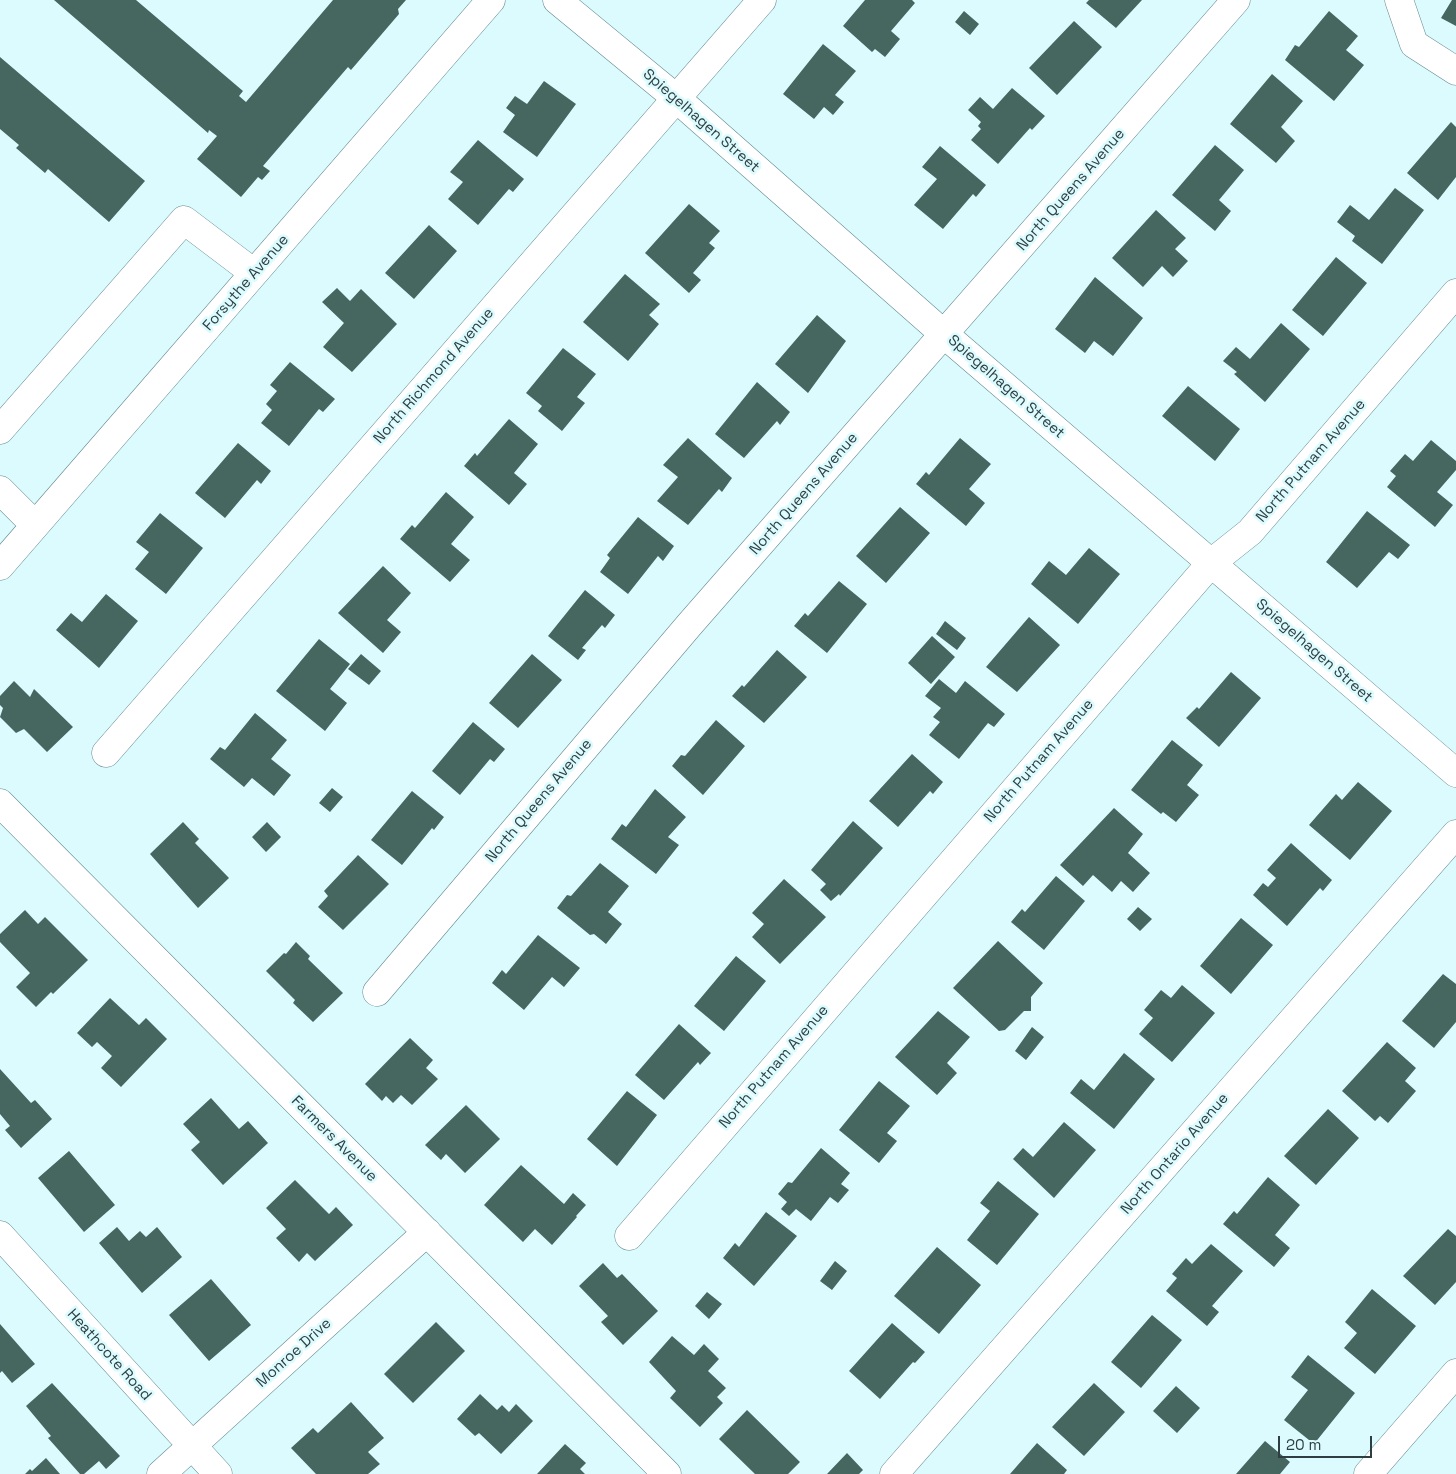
<!DOCTYPE html>
<html>
<head>
<meta charset="utf-8">
<style>
  body { margin:0 }
  #map { position:relative; width:1456px; height:1474px; overflow:hidden; background:#dbfbfe; font-family:"Space Grotesk",sans-serif }
  canvas { display:block }
  .scale { position:absolute; left:1278px; top:1436px; width:94px; height:22px; box-sizing:border-box; border:2px solid #2f3f41; border-top:0; padding-left:6px; font-size:15px; line-height:18px; white-space:nowrap; color:#2f3f41; -webkit-text-stroke:4px #dbfbfe; paint-order:stroke }
</style>
</head>
<body>
<div id="map">
<canvas width="1456" height="1474"></canvas>
<div class="scale">20 m</div>
</div>
<script>
const c = document.querySelector('canvas').getContext('2d');
c.lineJoin = 'round';
function fill(path, color) {
  c.fillStyle = color;
  c.fill(path, 'evenodd');
}
function shape(rows) {
  const path = new Path2D();
  for (const r of rows) {
    path.moveTo(r[0], r[1]);
    for (let i = 2; i < r.length; i += 2) path.lineTo(r[i], r[i + 1]);
  }
  return path;
}
function trace(path, color, width, dash) {
  c.strokeStyle = color;
  c.lineWidth = width;
  c.lineCap = dash ? 'butt' : 'round';
  c.setLineDash(dash || []);
  c.stroke(path);
}
function drawText(font, color, halo, rows, align = 'center') {
  c.font = font + ' "Space Grotesk",sans-serif';
  c.lineWidth = 5;
  c.setLineDash([]);
  c.textBaseline = 'middle';
  c.strokeStyle = halo;
  c.fillStyle = color;
  for (const [text, x, y, turn = 0] of rows) {
    c.save();
    c.translate(x, y);
    c.rotate((+turn || 0) * Math.PI / 180);
    c.textAlign = isNaN(turn) ? turn : align;
    if (halo) c.strokeText(text, 0, 0);
    c.fillText(text, 0, 0);
    c.restore();
  }
}
const building = shape([
  [54,0,136,0,243,91,239,96,246,102,333,0,406,0,398,9,399,14,351,70,348,67,263,166,270,171,262,180,258,177,241,197,197,159,217,136,209,130,208,133],
  [865,0,912,0,915,3,891,31,900,39,885,57,875,49,872,52,843,26],
  [1089,0,1142,0,1116,28,1086,3],
  [1452,0,1456,0,1456,26,1441,18],
  [964,11,979,24,970,35,955,22],
  [1329,11,1358,36,1346,50,1364,65,1334,101,1285,60,1295,45,1299,47],
  [1074,21,1102,47,1057,95,1029,68],
  [823,44,856,71,835,95,844,102,833,115,824,107,814,119,783,94],
  [0,57,145,181,109,222,48,169,45,173,16,148,19,145,0,129],
  [1272,74,1303,101,1281,127,1295,141,1276,163,1230,124],
  [544,81,576,104,537,157,503,132,515,115,506,108,515,96,527,104],
  [1012,88,1045,116,1032,130,1030,128,998,164,971,140,981,129,978,126,981,122,968,110,980,97,993,109],
  [1451,122,1456,127,1456,177,1438,200,1407,173],
  [478,140,524,179,513,192,509,189,478,225,448,199,463,182,450,172],
  [1215,145,1244,170,1219,200,1231,211,1215,231,1172,195],
  [940,146,986,185,976,197,973,194,943,229,914,205,937,179,922,167],
  [1395,188,1424,210,1382,264,1352,241,1355,236,1337,222,1350,205,1369,220],
  [689,204,720,231,709,243,715,248,693,273,701,280,689,293,645,253],
  [1156,210,1186,238,1175,249,1188,261,1173,277,1162,266,1143,287,1112,258],
  [429,225,457,251,414,299,385,273],
  [1336,257,1367,283,1323,336,1292,310],
  [625,274,660,304,649,315,659,324,628,361,583,322],
  [1095,277,1143,318,1113,356,1094,341,1085,353,1055,329],
  [337,288,350,301,361,289,397,324,352,372,323,347,344,323,322,302],
  [817,315,846,341,808,393,775,364],
  [1281,323,1310,349,1265,402,1234,374,1237,372,1223,361,1236,347,1250,359],
  [563,348,596,374,577,397,585,403,562,431,538,411,542,406,526,393],
  [290,362,335,399,323,412,319,409,289,446,261,423,272,410,266,404,277,391,270,385],
  [757,382,790,412,780,425,777,421,744,458,715,434],
  [1188,386,1240,429,1215,461,1162,416],
  [509,419,538,444,514,473,527,484,509,505,464,466,475,453,477,456],
  [688,438,732,478,722,492,719,489,688,525,657,501,678,477,663,465],
  [960,438,991,464,969,489,985,503,966,526,916,484,926,472,929,475],
  [1431,440,1456,461,1456,470,1437,492,1453,505,1435,527,1387,487,1396,476,1390,471,1405,454,1413,461],
  [238,443,271,471,261,484,257,480,225,518,195,493],
  [446,492,474,517,451,544,470,560,450,582,400,539,412,525,415,528],
  [900,507,930,533,886,583,856,556],
  [1367,511,1410,545,1398,559,1389,552,1357,588,1326,562],
  [160,513,203,548,166,594,135,569,149,552,136,542],
  [638,517,674,546,663,561,658,556,628,594,600,572,610,558,607,555],
  [1089,548,1120,574,1078,624,1031,584,1049,561,1066,575],
  [383,566,411,593,387,620,401,632,383,653,338,613],
  [839,581,867,604,827,653,794,626,805,613,808,616],
  [585,590,615,615,605,628,602,625,582,648,586,650,578,660,548,636],
  [106,594,138,621,99,668,56,630,71,613,82,622],
  [1029,617,1060,645,1017,692,986,667],
  [945,621,966,638,957,650,936,634],
  [932,636,955,657,931,684,908,663],
  [319,639,350,664,330,689,347,703,325,731,276,691],
  [777,650,807,677,764,723,732,696,742,685,744,687],
  [361,654,381,671,369,685,348,669],
  [532,654,562,680,518,728,489,703],
  [1231,672,1261,698,1219,747,1186,718,1197,707,1199,709],
  [939,679,956,693,965,681,1005,714,994,727,988,723,959,759,929,735,940,722,933,717,941,708,925,696],
  [14,681,30,697,34,689,73,727,47,752,24,729,16,733,0,717,3,708,0,705,0,696],
  [255,713,287,740,271,759,291,775,274,796,252,778,244,787,210,759,220,747,225,750],
  [716,720,745,746,703,795,672,766,681,755,685,756],
  [473,722,505,749,494,762,490,759,460,795,432,771],
  [1172,740,1203,765,1187,785,1199,795,1176,822,1163,812,1161,814,1131,790],
  [912,754,943,782,933,794,930,791,898,827,869,801],
  [1358,782,1392,811,1350,860,1309,825,1336,794,1342,800],
  [332,788,343,797,330,812,319,803],
  [655,789,686,817,668,837,679,845,656,874,611,839,622,824,626,827],
  [412,791,444,817,434,830,432,828,402,865,371,840],
  [1114,808,1143,834,1128,853,1150,873,1133,892,1121,881,1112,892,1093,875,1083,886,1060,865],
  [853,821,883,848,840,896,839,894,831,901,820,890,826,884,811,870],
  [183,822,199,839,195,843,229,878,198,908,150,854],
  [267,822,281,837,266,852,252,837],
  [1291,843,1332,880,1323,891,1320,888,1287,926,1253,895,1263,883,1268,887,1276,878,1267,870],
  [358,855,389,884,343,930,318,907,328,896,324,891],
  [600,863,629,886,608,912,622,924,606,944,594,934,590,935,557,908,567,895,571,896],
  [1056,876,1085,901,1044,950,1011,922,1022,909,1025,912],
  [784,879,826,917,780,964,752,937,764,924,752,913],
  [1138,907,1152,919,1140,931,1127,919],
  [25,910,38,924,45,917,88,960,53,994,51,992,36,1007,16,987,30,973,0,942,0,934],
  [1241,918,1273,945,1231,994,1200,966],
  [538,935,580,968,564,987,552,977,524,1010,492,983,502,970,506,974],
  [998,941,1043,983,1031,997,1031,1011,1024,1011,1005,1030,999,1031,953,988],
  [296,942,310,956,308,959,343,993,313,1022,293,1003,295,1000,266,971,284,953,286,954],
  [736,956,766,981,724,1031,694,1006],
  [1443,974,1456,984,1456,1022,1434,1048,1402,1021],
  [1182,985,1215,1013,1172,1062,1139,1034,1153,1018,1144,1010,1161,990,1171,998],
  [110,998,139,1025,146,1018,167,1039,121,1087,101,1068,112,1056,97,1042,92,1047,77,1033],
  [938,1011,970,1037,947,1063,957,1073,937,1095,895,1057],
  [679,1024,711,1053,700,1065,698,1062,664,1100,635,1075],
  [1032,1027,1044,1037,1026,1060,1015,1051],
  [410,1038,433,1060,426,1068,438,1079,412,1105,401,1095,393,1103,386,1096,382,1101,365,1084],
  [1387,1042,1416,1068,1405,1081,1416,1091,1388,1123,1380,1116,1375,1121,1342,1091],
  [1124,1053,1155,1079,1114,1129,1070,1093,1081,1079,1094,1090],
  [0,1069,31,1103,35,1100,52,1119,21,1148,5,1130,10,1126,0,1114],
  [879,1081,910,1106,887,1133,897,1141,879,1163,839,1130],
  [627,1091,657,1115,617,1166,587,1139],
  [211,1098,239,1129,248,1121,268,1143,223,1185,191,1150,200,1142,183,1124],
  [466,1105,500,1139,465,1173,446,1154,441,1160,425,1145],
  [1328,1109,1359,1138,1316,1185,1284,1156],
  [1064,1122,1096,1150,1054,1198,1013,1159,1023,1148,1033,1157],
  [821,1148,850,1173,841,1184,849,1190,838,1203,830,1197,811,1221,796,1209,789,1216,781,1209,787,1202,778,1194,788,1182,792,1183],
  [69,1151,115,1205,84,1232,38,1178],
  [521,1165,564,1204,573,1193,586,1205,576,1216,577,1217,552,1245,535,1229,523,1242,484,1205],
  [1268,1177,1300,1205,1275,1235,1290,1248,1274,1267,1223,1224,1234,1211,1237,1214],
  [295,1180,329,1214,336,1207,353,1225,315,1261,307,1253,299,1262,276,1238,286,1229,266,1208],
  [998,1181,1039,1214,997,1265,967,1240,990,1211,980,1203],
  [766,1212,797,1236,754,1286,723,1258,735,1243,739,1247],
  [117,1227,129,1241,140,1231,146,1237,157,1227,182,1257,142,1293,99,1243],
  [1448,1229,1456,1236,1456,1282,1435,1305,1403,1276],
  [1211,1244,1243,1271,1212,1306,1219,1312,1207,1326,1166,1291,1177,1278,1172,1274,1186,1258,1192,1264],
  [937,1247,981,1285,939,1334,894,1296],
  [835,1261,847,1271,832,1290,820,1281],
  [603,1263,617,1278,622,1274,658,1311,623,1345,601,1322,608,1316,579,1286],
  [211,1279,251,1325,209,1361,169,1315],
  [1372,1289,1416,1326,1375,1374,1344,1348,1357,1333,1345,1322],
  [707,1292,722,1304,709,1319,695,1306],
  [1152,1315,1182,1340,1141,1388,1111,1362],
  [436,1322,465,1351,413,1403,384,1374],
  [892,1323,925,1352,915,1363,913,1362,880,1399,849,1371],
  [0,1324,35,1364,12,1383,2,1371,0,1373],
  [672,1336,694,1355,704,1344,719,1359,708,1371,726,1388,717,1397,723,1403,700,1427,670,1398,676,1391,649,1362],
  [1308,1355,1355,1393,1314,1444,1284,1420,1308,1390,1291,1377],
  [52,1383,120,1456,106,1469,99,1461,84,1474,80,1474,48,1438,51,1436,26,1406],
  [1094,1383,1125,1412,1084,1456,1052,1427],
  [1176,1386,1200,1408,1177,1433,1153,1411],
  [480,1394,497,1410,502,1405,509,1412,516,1404,533,1421,501,1454,479,1433,475,1436,457,1419],
  [351,1402,384,1438,368,1452,380,1464,368,1474,316,1474,291,1448,313,1428,318,1433],
  [747,1410,800,1462,788,1474,755,1474,719,1439],
  [1265,1441,1290,1462,1280,1474,1236,1474],
  [1037,1443,1067,1470,1064,1474,1010,1474],
  [565,1444,586,1463,580,1469,585,1474,537,1474],
  [847,1453,863,1470,859,1474,827,1474],
  [46,1458,60,1474,25,1474,30,1469,32,1471]
]);
const minor = shape([
  [557,0,676,98,945,335,1456,773],
  [1399,0,1414,44,1456,71],
  [0,430,184,220,254,273],
  [0,490,35,525],
  [0,566,491,0],
  [106,753,762,0],
  [0,803,667,1474],
  [377,992,690,624,1236,0],
  [0,1235,218,1474],
  [629,1236,1211,563,1250,532,1456,293],
  [161,1474,427,1232],
  [894,1474,1456,834],
  [1368,1474,1456,1373]
]);
const streetNames = [
  ["Spiegelhagen Street",701,121,41],
  ["North Queens Avenue",1071,190,-49],
  ["Forsythe Avenue",246,283,-49],
  ["North Richmond Avenue",434,376,-49],
  ["Spiegelhagen Street",1006,387,41],
  ["North Putnam Avenue",1311,461,-49],
  ["North Queens Avenue",804,494,-49],
  ["Spiegelhagen Street",1314,651,41],
  ["North Putnam Avenue",1039,761,-49],
  ["North Queens Avenue",539,801,-50],
  ["North Putnam Avenue",774,1067,-49],
  ["Farmers Avenue",334,1139,45],
  ["North Ontario Avenue",1175,1154,-49],
  ["Monroe Drive",294,1353,-42],
  ["Heathcote Road",109,1355,48]
];
fill(building, '#45675f');
trace(minor, '#65898c', 29);
trace(minor, '#fff', 28);
drawText('15px', '#2f3f41', '#dbfbfe', streetNames);
</script>
</body>
</html>
